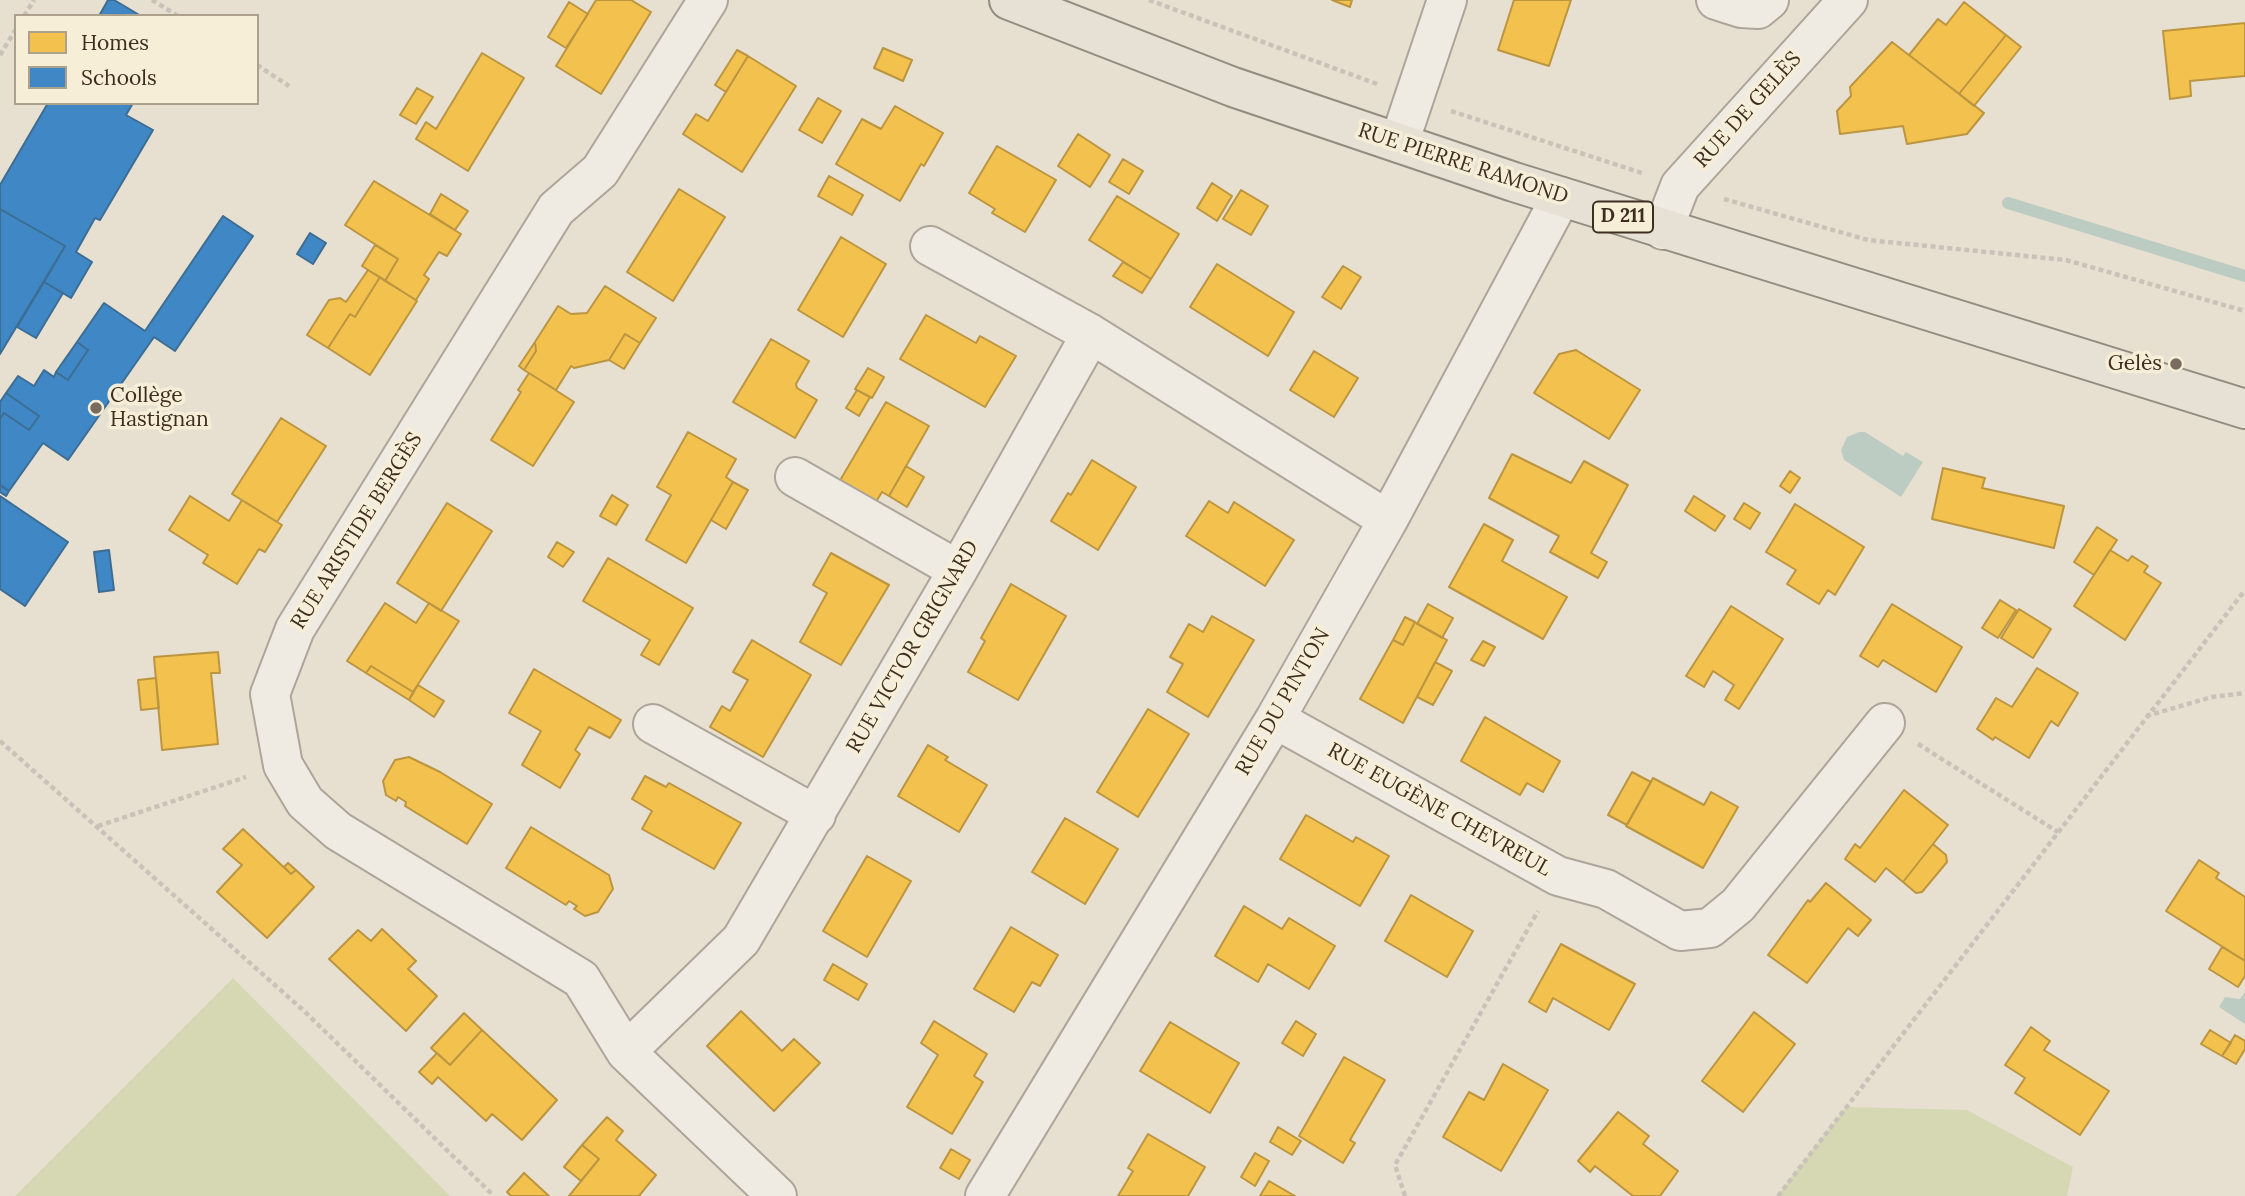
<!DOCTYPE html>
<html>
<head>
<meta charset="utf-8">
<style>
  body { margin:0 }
  #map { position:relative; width:2245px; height:1196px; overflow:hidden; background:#e7e0d1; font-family:Lora,serif }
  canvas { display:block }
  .legend { position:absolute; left:14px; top:14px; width:245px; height:91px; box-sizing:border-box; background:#f7eed8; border:2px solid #ada18e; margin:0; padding:9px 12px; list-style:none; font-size:21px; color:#3d2e20 }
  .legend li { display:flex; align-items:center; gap:14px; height:35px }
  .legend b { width:35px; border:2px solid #ada18e }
</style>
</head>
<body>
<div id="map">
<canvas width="2245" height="1196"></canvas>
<ul class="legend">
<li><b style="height:19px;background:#f2c14e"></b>Homes</li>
<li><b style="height:19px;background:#3f88c5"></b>Schools</li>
</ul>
</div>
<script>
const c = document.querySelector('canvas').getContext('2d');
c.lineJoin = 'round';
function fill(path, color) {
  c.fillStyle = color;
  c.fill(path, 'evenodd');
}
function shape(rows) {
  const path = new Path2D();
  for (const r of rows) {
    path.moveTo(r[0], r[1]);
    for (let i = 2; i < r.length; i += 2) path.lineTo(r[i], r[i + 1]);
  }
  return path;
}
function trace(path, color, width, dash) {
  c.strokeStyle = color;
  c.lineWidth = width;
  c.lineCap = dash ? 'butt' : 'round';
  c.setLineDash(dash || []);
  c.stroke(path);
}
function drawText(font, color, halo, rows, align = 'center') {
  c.font = font + ' Lora,serif';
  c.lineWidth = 7;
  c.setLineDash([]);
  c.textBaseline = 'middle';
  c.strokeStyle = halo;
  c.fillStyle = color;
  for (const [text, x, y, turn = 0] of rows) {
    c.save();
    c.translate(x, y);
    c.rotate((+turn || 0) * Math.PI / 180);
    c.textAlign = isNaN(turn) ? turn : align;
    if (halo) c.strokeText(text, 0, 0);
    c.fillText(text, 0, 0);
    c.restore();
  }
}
const green = shape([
  [233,978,450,1196,15,1196],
  [1846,1107,1967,1110,2073,1167,2067,1196,1777,1196]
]);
const water = shape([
  [1859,432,1865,432,1903,456,1906,452,1923,462,1901,497,1844,460,1841,450,1847,437],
  [2245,992,2245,1024,2219,1007,2225,997,2240,999]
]);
const homes = shape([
  [596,0,631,0,651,12,601,94,556,66,596,0],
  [1332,0,1352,0,1350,7,1332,0],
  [1514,0,1571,0,1549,66,1498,50,1514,0],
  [569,2,588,14,566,48,548,37,569,2],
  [1964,2,2006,35,1959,94,1909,55,1938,19,1946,25,1964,2],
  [2245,23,2245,76,2190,81,2191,96,2170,99,2163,31,2245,23],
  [2006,35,2021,47,1974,106,1959,94,2006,35],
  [1892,42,1984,113,1967,134,1907,144,1903,126,1840,134,1837,111,1851,96,1850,87,1892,42],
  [883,48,912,60,903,81,874,68,883,48],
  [737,50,748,56,726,92,715,85,737,50],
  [482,53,524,78,468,171,416,139,426,122,436,129,482,53],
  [748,56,796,86,742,172,683,134,696,114,708,121,748,56],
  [417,88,433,97,416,124,400,115,417,88],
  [818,98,841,111,822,143,799,130,818,98],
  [895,106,943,133,924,166,921,164,900,201,836,164,862,119,881,129,895,106],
  [1078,134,1110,155,1090,187,1058,166,1078,134],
  [997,146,1056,180,1025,232,992,213,995,209,969,193,997,146],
  [1123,159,1143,171,1129,194,1109,182,1123,159],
  [829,176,863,195,852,215,818,196,829,176],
  [374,181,461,234,447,256,439,252,424,275,429,279,416,300,385,281,398,259,345,225,374,181],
  [1212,183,1232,196,1217,221,1197,208,1212,183],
  [679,189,725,217,673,301,627,272,679,189],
  [1241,190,1268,206,1251,235,1223,219,1241,190],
  [441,194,468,211,455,230,430,214,441,194],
  [1117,196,1179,234,1151,279,1089,240,1117,196],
  [841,237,886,264,843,337,798,310,841,237],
  [375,245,398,259,385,281,362,266,375,245],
  [1123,262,1151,279,1142,293,1113,276,1123,262],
  [1217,264,1294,312,1268,356,1190,307,1217,264],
  [1343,266,1361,277,1341,309,1322,297,1343,266],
  [368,270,380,277,355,317,350,314,328,348,307,335,329,300,340,298,346,302,368,270],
  [380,277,417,301,370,375,328,348,350,314,355,317,380,277],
  [605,286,656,318,640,343,625,334,609,360,574,368,571,366,556,390,524,370,536,351,535,342,558,306,571,314,587,313,605,286],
  [926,315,976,343,980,336,1016,356,985,407,900,359,926,315],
  [625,334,640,343,624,369,609,360,625,334],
  [771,339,809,361,796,384,797,388,817,400,795,438,733,402,771,339],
  [535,342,536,351,524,370,519,366,535,342],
  [1576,350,1640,390,1609,439,1534,393,1559,354,1576,350],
  [1314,351,1358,378,1334,417,1290,390,1314,351],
  [868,368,884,377,872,398,855,389,868,368],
  [529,373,574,402,533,466,491,440,521,392,518,390,529,373],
  [857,390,870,397,859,416,846,408,857,390],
  [886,402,929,426,889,496,882,492,871,510,835,489,886,402],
  [281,418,326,446,277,522,232,494,281,418],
  [688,432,736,459,726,477,733,482,686,563,646,540,671,495,657,487,688,432],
  [1512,454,1571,483,1584,461,1628,485,1591,553,1607,562,1598,578,1550,552,1559,536,1489,498,1512,454],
  [1092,460,1136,487,1098,550,1051,521,1068,493,1071,495,1092,460],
  [906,466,924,477,907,507,889,496,906,466],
  [1943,468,1985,478,1982,488,2064,506,2054,548,1932,519,1943,468],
  [1790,471,1800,478,1790,493,1780,486,1790,471],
  [733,482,748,490,726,529,711,520,733,482],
  [612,495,628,505,616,525,600,516,612,495],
  [190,496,229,521,242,500,282,525,265,552,259,549,237,584,203,563,208,555,169,530,190,496],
  [1694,496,1725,516,1715,531,1685,511,1694,496],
  [1209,501,1228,513,1234,502,1294,540,1265,586,1186,536,1209,501],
  [447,503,492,531,441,611,397,583,447,503],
  [1744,503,1760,513,1750,529,1734,519,1744,503],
  [1795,504,1864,547,1835,595,1828,590,1819,604,1787,584,1796,570,1766,552,1795,504],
  [1484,524,1513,540,1502,561,1567,597,1543,639,1449,587,1484,524],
  [2097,527,2117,540,2094,575,2074,562,2097,527],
  [557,542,574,552,563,567,548,557,557,542],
  [2110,550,2128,561,2132,556,2148,566,2144,572,2161,583,2125,640,2074,606,2110,550],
  [831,553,889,585,841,665,800,642,827,593,813,585,831,553],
  [608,558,693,608,659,665,641,655,650,640,583,601,608,558],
  [1011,584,1066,616,1018,700,968,672,985,641,981,638,1011,584],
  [2000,600,2016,610,1998,638,1982,628,2000,600],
  [385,603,416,623,429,603,459,621,413,692,371,666,366,673,347,661,385,603],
  [1428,604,1453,618,1442,638,1417,624,1428,604],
  [1892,604,1962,647,1936,692,1883,660,1878,667,1860,656,1892,604],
  [1731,606,1783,639,1739,709,1725,700,1734,685,1713,671,1704,687,1686,676,1731,606],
  [2019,609,2051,629,2033,658,2001,638,2019,609],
  [1212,616,1254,640,1208,717,1167,692,1183,664,1170,657,1189,624,1203,632,1212,616],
  [1405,617,1415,622,1403,645,1393,640,1405,617],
  [1415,622,1447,640,1403,723,1360,699,1393,640,1403,645,1415,622],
  [752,640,811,675,763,757,710,727,722,706,730,711,748,680,733,672,752,640],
  [1483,641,1495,647,1484,666,1471,660,1483,641],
  [218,652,220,673,211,673,218,744,162,750,154,657,218,652],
  [1435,662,1452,671,1433,705,1417,697,1435,662],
  [371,666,413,692,409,700,366,673,371,666],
  [2037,668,2078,693,2058,726,2051,721,2029,758,1995,737,1993,740,1977,729,1996,698,2012,707,2037,668],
  [534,669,621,720,610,738,589,727,575,750,580,754,560,788,522,765,541,731,509,713,534,669],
  [156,678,159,708,141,710,138,680,156,678],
  [418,685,444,701,434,717,409,700,418,685],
  [1148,709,1189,734,1138,817,1097,792,1148,709],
  [1485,717,1560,761,1543,792,1527,783,1520,795,1461,761,1485,717],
  [928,745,948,757,945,760,987,785,959,832,898,796,928,745],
  [409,757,440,772,492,804,467,844,405,806,406,802,398,797,396,801,386,795,383,781,395,760,409,757],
  [1632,772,1651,782,1627,825,1608,815,1632,772],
  [645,776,666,787,669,783,741,823,714,869,642,829,652,811,632,799,645,776],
  [1653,778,1704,805,1711,792,1738,807,1703,868,1626,826,1653,778],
  [1904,790,1948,825,1903,882,1886,868,1875,882,1845,859,1855,844,1860,848,1904,790],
  [1306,815,1353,842,1356,837,1389,856,1360,906,1280,859,1306,815],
  [1065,818,1118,849,1085,904,1032,872,1065,818],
  [531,827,609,875,613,889,598,912,585,916,574,909,577,906,569,901,566,905,506,868,531,827],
  [243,829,291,874,296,870,314,887,267,938,217,892,242,865,223,849,243,829],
  [1933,844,1946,855,1947,862,1922,892,1916,893,1903,882,1933,844],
  [867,856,911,881,867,957,823,931,867,856],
  [2199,860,2219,873,2216,878,2245,897,2245,961,2166,911,2199,860],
  [288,863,296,870,291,874,284,867,288,863],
  [1826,883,1871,920,1858,936,1848,928,1807,983,1768,955,1808,900,1810,902,1826,883],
  [1411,895,1473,931,1447,977,1385,941,1411,895],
  [1244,906,1282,929,1289,918,1335,946,1309,989,1268,964,1258,982,1215,956,1244,906],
  [1011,927,1058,955,1040,986,1032,982,1014,1012,974,989,1011,927],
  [382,929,416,961,408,969,437,996,406,1031,329,959,358,930,371,941,382,929],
  [1561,944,1635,984,1609,1030,1553,998,1546,1012,1529,1002,1561,944],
  [2222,947,2245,961,2245,976,2238,987,2209,969,2222,947],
  [833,964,867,984,858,1000,824,980,833,964],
  [741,1011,782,1051,794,1039,820,1063,774,1111,707,1046,741,1011],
  [1754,1012,1795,1044,1743,1112,1702,1081,1754,1012],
  [464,1013,482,1030,450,1065,431,1048,464,1013],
  [934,1021,987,1054,974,1076,983,1082,952,1134,907,1107,938,1055,921,1043,934,1021],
  [1296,1021,1316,1034,1303,1056,1282,1043,1296,1021],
  [1170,1022,1239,1063,1210,1113,1140,1071,1170,1022],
  [2031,1027,2050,1041,2044,1050,2109,1091,2080,1135,2015,1093,2025,1078,2005,1065,2031,1027],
  [482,1030,557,1100,522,1140,492,1114,486,1121,438,1077,432,1084,419,1072,437,1053,450,1065,482,1030],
  [2210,1030,2231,1043,2222,1056,2201,1044,2210,1030],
  [2235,1035,2245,1041,2245,1049,2236,1064,2222,1056,2235,1035],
  [1344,1057,1385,1080,1350,1140,1355,1143,1343,1163,1299,1136,1344,1057],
  [1503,1064,1548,1090,1501,1171,1443,1137,1469,1092,1484,1100,1503,1064],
  [1618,1112,1649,1136,1643,1144,1678,1171,1660,1196,1633,1196,1595,1166,1590,1172,1578,1161,1618,1112],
  [607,1117,623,1131,616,1140,656,1175,639,1196,569,1196,599,1159,582,1145,607,1117],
  [1278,1127,1301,1141,1292,1155,1270,1142,1278,1127],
  [1148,1134,1205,1167,1188,1196,1118,1196,1133,1171,1128,1168,1148,1134],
  [582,1145,599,1159,581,1181,564,1167,582,1145],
  [951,1149,970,1160,959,1179,940,1168,951,1149],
  [1255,1153,1269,1161,1255,1186,1241,1177,1255,1153],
  [524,1173,549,1196,511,1196,507,1192,524,1173],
  [1269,1181,1295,1196,1260,1196,1269,1181]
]);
const schools = shape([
  [108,0,114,0,141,16,99,16,108,0],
  [48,103,133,103,126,115,153,130,100,220,95,218,76,252,92,262,71,298,44,282,65,246,0,209,0,185,48,103],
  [0,209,65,246,0,354,0,209],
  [223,216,253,236,175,351,154,337,68,460,43,443,9,491,0,485,0,419,4,413,29,430,39,416,6,393,18,376,34,386,44,370,54,377,56,372,68,380,88,350,77,342,104,303,145,331,223,216],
  [310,233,326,243,313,264,297,254,310,233],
  [44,282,63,293,36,338,17,327,44,282],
  [77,342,88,350,68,380,56,372,77,342],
  [6,393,39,416,29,430,4,413,0,419,0,402,6,393],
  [0,485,9,491,6,496,0,492,0,485],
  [0,496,68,542,25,606,0,589,0,496],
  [109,550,114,590,99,592,94,552,109,550]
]);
const stream = shape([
  [2008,203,2245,276]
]);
const path = shape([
  [152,0,178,16],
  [1149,0,1377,84],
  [24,16,34,0],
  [0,55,16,29],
  [257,65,289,86],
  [1451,111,1642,173],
  [1724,199,1868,240,2066,260,2245,311],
  [2146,716,2212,697,2245,693],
  [0,741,303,1010,494,1196],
  [1918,744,2058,832],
  [98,826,246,777],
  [1405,1196,1395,1165,1538,911],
  [1778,1196,2245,590]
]);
const minor = shape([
  [1716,0,1741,8,1758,9,1769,0],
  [1399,143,1447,0],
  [1663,230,1680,186,1848,0],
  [930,246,1091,334],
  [795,477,958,570],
  [1275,719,1558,876,1606,889,1680,931,1710,928,1738,905,1885,723],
  [653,724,816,815],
  [626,1052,581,979,338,831,305,802,283,765,270,694,295,629,556,209,600,171,708,0],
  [777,1196,626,1052,741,940,958,570,1091,334,1388,520],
  [985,1196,1275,719,1388,520,1561,197]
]);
const major = shape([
  [1009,0,1233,87,1514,182,2245,409]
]);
const markers = [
  [2176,364,7,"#786c5e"],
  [96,408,7,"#786c5e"]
];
const shields = [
  [1623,217,60]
];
const shieldNames = [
  ["D 211",1623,217]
];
const streetNames = [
  ["RUE DE GELÈS",1748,110,-48],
  ["RUE PIERRE RAMOND",1463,164,18],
  ["RUE ARISTIDE BERGÈS",357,531,-58],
  ["RUE VICTOR GRIGNARD",913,647,-60],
  ["RUE DU PINTON",1283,702,-60],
  ["RUE EUGÈNE CHEVREUL",1439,810,29]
];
const poiNames = [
  ["Gelès",2162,364],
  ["Collège",110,396,"left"],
  ["Hastignan",110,420,"left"]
];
fill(green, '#d6d7b3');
fill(water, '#bcccc2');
fill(homes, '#f2c14e');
trace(homes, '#bc9540', 2);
fill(schools, '#3f88c5');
trace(schools, '#3e6d94', 2);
trace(stream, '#bcccc2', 12);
trace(minor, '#ada599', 42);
trace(major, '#928b80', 42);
trace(path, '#c8c2b9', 4.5, [5, 3.5]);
trace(minor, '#efebe3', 38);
trace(major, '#e6e1d4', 38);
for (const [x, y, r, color] of markers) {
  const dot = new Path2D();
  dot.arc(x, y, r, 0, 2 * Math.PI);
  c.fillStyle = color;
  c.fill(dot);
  trace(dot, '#f7eed8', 2.5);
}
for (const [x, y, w] of shields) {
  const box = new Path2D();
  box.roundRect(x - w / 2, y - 15.5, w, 31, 5);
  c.fillStyle = '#f7eed8';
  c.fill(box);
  trace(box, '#3d2e20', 2);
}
drawText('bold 19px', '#3d2e20', null, shieldNames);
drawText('21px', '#3d2e20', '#f7eed8', streetNames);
drawText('21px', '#3d2e20', '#f7eed8', poiNames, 'right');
</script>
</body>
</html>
